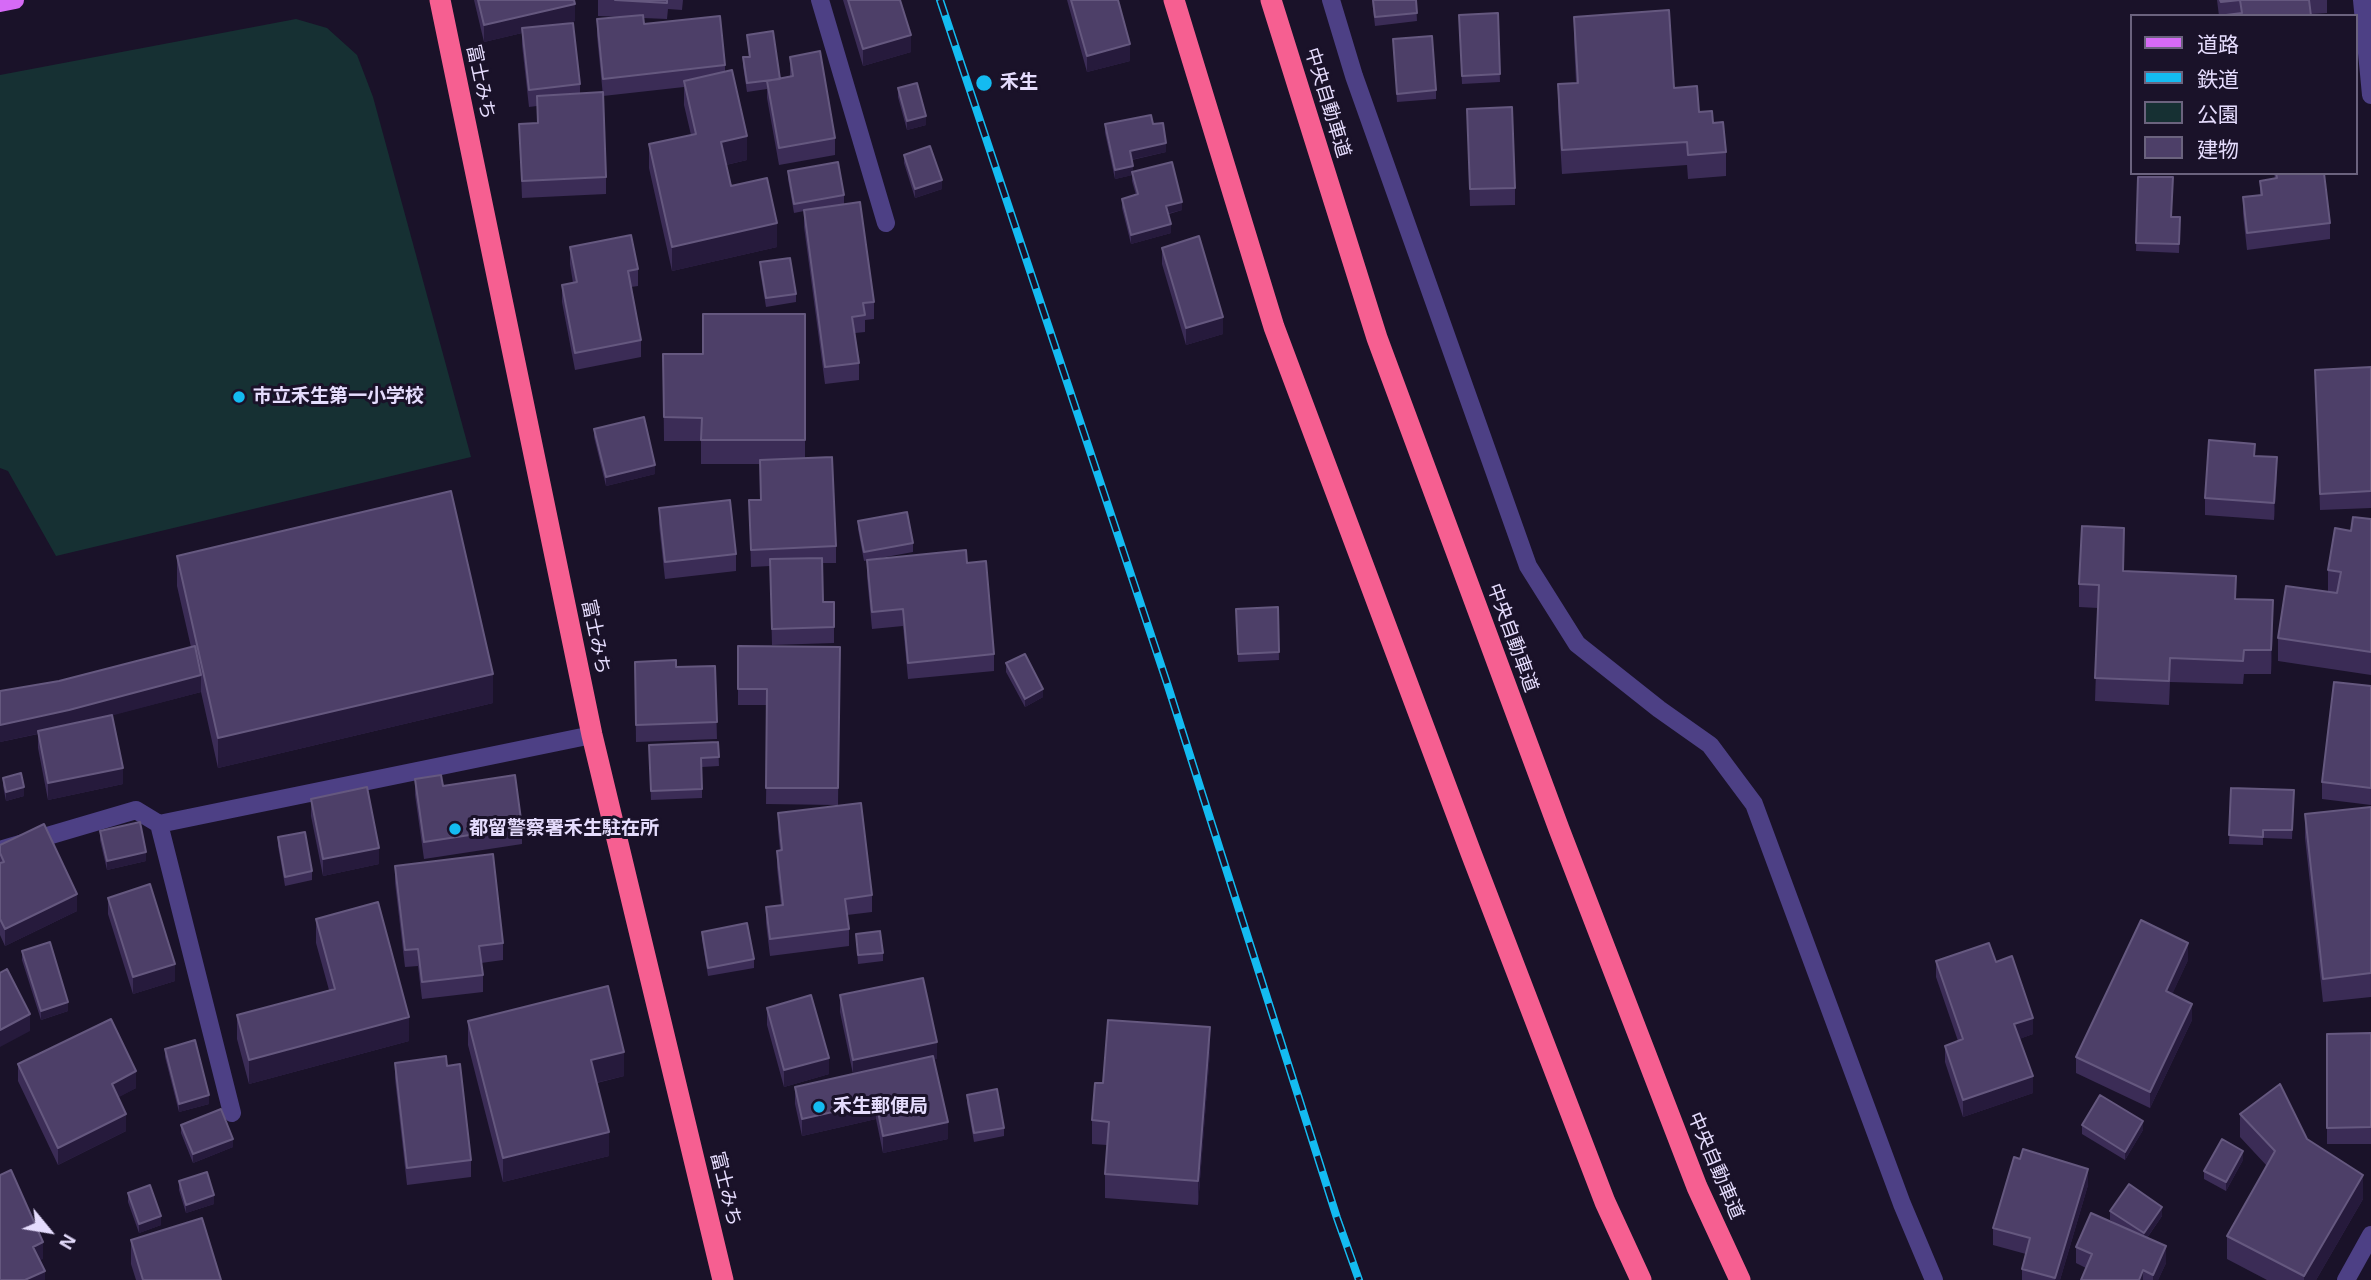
<!DOCTYPE html>
<html>
<head>
<meta charset="utf-8">
<style>
  body { margin:0 }
  #map { position:relative; width:2371px; height:1280px; overflow:hidden; background:#1a1229; font-family:Arial,"Noto Sans JP",sans-serif }
  canvas { display:block }
  .legend { position:absolute; left:2130px; top:14px; width:228px; height:161px; box-sizing:border-box; background:#1a1229; border:2px solid #6b637e; margin:0; padding:9px 12px; list-style:none; font-size:21px; color:#e5dcfd }
  .legend li { display:flex; align-items:center; gap:14px; height:35px }
  .legend b { width:35px; border:2px solid #6b637e }
  .north { position:absolute; left:14px; top:1196px; width:70px; height:70px; -webkit-text-stroke:5px #1a1229; paint-order:stroke; rotate:120deg; font-size:19px; font-weight:700; line-height:28px; text-align:center; color:#e5dcfd }
  .north::after { content:''; display:block; margin:auto; width:24px; height:32px; background:#e5dcfd; clip-path:polygon(50% 0,100% 100%,50% 72%,0 100%) }
</style>
</head>
<body>
<div id="map">
<canvas width="2371" height="1280"></canvas>
<ul class="legend">
<li><b style="height:9px;background:#d66af6"></b>道路</li>
<li><b style="height:9px;background:#14bbf1"></b>鉄道</li>
<li><b style="height:19px;background:#163033"></b>公園</li>
<li><b style="height:19px;background:#4d3f68"></b>建物</li>
</ul>
<div class="north">N</div>
</div>
<script>
const c = document.querySelector('canvas').getContext('2d');
c.lineJoin = 'round';
function fill(path, color) {
  c.fillStyle = color;
  c.fill(path, 'evenodd');
}
function shape(rows) {
  const path = new Path2D();
  for (const r of rows) {
    path.moveTo(r[0], r[1]);
    for (let i = 2; i < r.length; i += 2) path.lineTo(r[i], r[i + 1]);
  }
  return path;
}
function trace(path, color, width, dash) {
  c.strokeStyle = color;
  c.lineWidth = width;
  c.lineCap = dash ? 'butt' : 'round';
  c.setLineDash(dash || []);
  c.stroke(path);
}
function drawText(font, color, halo, rows, align = 'center') {
  c.font = font + ' Arial,"Noto Sans JP",sans-serif';
  c.lineWidth = 6;
  c.setLineDash([]);
  c.textBaseline = 'middle';
  c.strokeStyle = halo;
  c.fillStyle = color;
  for (const [text, x, y, turn = 0] of rows) {
    c.save();
    c.translate(x, y);
    c.rotate((+turn || 0) * Math.PI / 180);
    c.textAlign = isNaN(turn) ? turn : align;
    if (halo) c.strokeText(text, 0, 0);
    c.fillText(text, 0, 0);
    c.restore();
  }
}
const green = shape([
  [296,19,327,28,357,55,373,97,471,457,56,556,8,471,0,468,0,75]
]);
const minor = shape([
  [820,0,886,223],
  [1331,0,1354,76,1528,566,1577,644,1659,709,1710,745,1754,804,1902,1204,1934,1280],
  [2362,0,2371,95],
  [0,850,136,810,159,824],
  [232,1113,159,824,592,735],
  [2346,1280,2371,1235]
]);
const major = shape([
  [0,3,15,0]
]);
const highway = shape([
  [440,0,592,735,723,1280],
  [1174,0,1274,327,1471,853,1605,1202,1641,1280],
  [1271,0,1377,338,1559,829,1697,1187,1740,1280]
]);
const rail = shape([
  [940,0,1167,683,1337,1218,1359,1280]
]);
const wall = shape([
  [474,0,574,0,575,21,561,24,580,84,580,93,606,177,606,194,522,198,519,124,537,123,537,106,529,107,522,45,522,33,484,42],
  [598,0,683,0,682,10,668,9,667,19,643,18,644,24,725,65,725,71,747,160,726,165,731,186,777,247,672,271,649,168,649,144,691,135,684,105,684,87,603,96,597,36,597,19,620,17,598,16],
  [843,0,900,0,911,52,863,66],
  [1067,0,1118,0,1130,61,1087,72],
  [1372,0,1416,0,1417,21,1375,26],
  [2217,0,2327,0,2327,13,2311,14,2219,16],
  [1498,13,1500,82,1462,84,1459,24],
  [1574,17,1674,88,1699,112,1713,123,1726,152,1726,176,1688,179,1687,165,1562,174,1558,108,1558,84,1576,83,1574,41],
  [747,35,780,78,790,76,790,57,835,138,835,155,779,165,767,98,767,89,747,92,743,66,743,57,749,57],
  [1393,39,1436,90,1436,99,1397,102],
  [898,88,926,125,907,130,898,97],
  [1467,109,1515,188,1515,205,1470,206],
  [1105,124,1153,124,1166,152,1132,160,1133,172,1182,210,1169,214,1171,233,1131,244,1122,208,1122,199,1136,195,1132,181,1132,175,1115,179,1105,133],
  [904,155,942,189,915,198,904,163],
  [788,171,844,195,844,204,825,207,874,302,874,319,865,320,865,332,855,333,859,363,859,380,825,384,804,227,804,211,794,213,788,179],
  [2274,173,2324,173,2330,223,2330,239,2247,250,2243,214,2243,197,2260,196,2260,181,2275,179],
  [2138,177,2172,217,2180,217,2179,253,2136,251],
  [570,247,638,269,638,286,631,287,641,340,641,357,575,370,562,302,562,285,573,283,570,264],
  [1162,248,1223,334,1186,345,1162,264],
  [760,262,796,294,796,302,766,307,760,271],
  [805,314,805,458,836,546,836,563,822,563,823,602,834,602,834,643,772,645,770,566,751,567,749,500,761,500,760,464,701,464,701,441,664,441,663,354,703,354],
  [2371,367,2371,508,2320,510,2315,370],
  [594,429,655,474,606,486,594,437],
  [2255,456,2277,474,2274,520,2205,515,2205,498],
  [659,508,736,554,736,571,665,579,659,525],
  [2371,519,2371,675,2278,661,2278,638,2328,592,2328,570,2351,531],
  [858,521,913,543,913,552,864,561,858,529],
  [2124,551,2124,571,2236,599,2273,624,2271,674,2244,674,2243,684,2170,682,2169,705,2095,701,2098,608,2079,607,2079,584],
  [177,556,493,703,218,768,201,692,112,715,123,784,48,800,38,748,38,734,0,742,0,691,59,681,191,647,177,586],
  [867,560,967,563,994,654,994,671,908,679,903,626,872,629,867,577],
  [1278,607,1279,660,1238,662,1236,618],
  [738,646,840,647,838,805,766,804,767,705,738,705],
  [635,662,676,667,715,666,717,739,636,742],
  [1006,663,1043,697,1025,707,1006,672],
  [2371,686,2371,805,2322,799,2322,782],
  [718,742,719,766,702,767,702,798,651,800,649,745],
  [3,778,24,796,6,801,3,786],
  [415,779,443,786,522,827,522,844,424,859,415,795],
  [2231,788,2294,790,2292,839,2263,838,2263,845,2229,844],
  [311,799,379,864,323,876,311,816],
  [2371,807,2371,997,2323,1002,2305,838,2305,814],
  [778,813,872,895,872,912,847,915,849,929,849,946,770,956,766,923,766,907,781,905,777,868,777,851,780,850,778,830],
  [100,831,146,861,107,870,100,840],
  [278,837,312,871,312,880,285,886,278,846],
  [0,845,77,911,5,946,0,935],
  [395,866,503,943,503,960,481,963,483,975,483,992,422,999,418,966,405,967,395,883],
  [108,898,175,981,133,994,108,914],
  [316,919,409,1041,249,1084,237,1039,237,1015,329,990,316,943],
  [702,932,754,959,754,968,708,976,702,940],
  [856,934,883,953,883,961,858,964],
  [22,951,68,1011,41,1020,22,960],
  [2188,960,2172,994,2192,1020,2150,1108,2076,1073,2076,1057],
  [1936,961,1996,962,2033,1034,2019,1039,2033,1093,1963,1117,1945,1062,1945,1046,1958,1041,1936,977],
  [840,995,937,1059,934,1059,948,1139,883,1153,876,1119,802,1136,795,1104,795,1087,853,1074,840,1012],
  [767,1008,829,1074,784,1087,767,1025],
  [468,1021,624,1076,597,1083,609,1156,503,1182,468,1045],
  [2371,1033,2371,1144,2327,1144,2327,1034],
  [165,1049,209,1104,179,1112,165,1057],
  [1210,1051,1198,1205,1105,1198,1105,1174,1107,1145,1092,1144,1092,1120,1103,1083],
  [395,1063,447,1066,471,1160,471,1177,407,1185,395,1079],
  [18,1064,136,1088,118,1097,126,1131,58,1165,18,1081],
  [967,1095,1004,1128,1004,1136,974,1142,967,1103],
  [2240,1114,2307,1139,2363,1199,2316,1280,2267,1280,2227,1259,2227,1236,2267,1166,2240,1137],
  [181,1125,233,1147,193,1163,181,1133],
  [2082,1125,2143,1130,2125,1160,2082,1134],
  [2243,1160,2226,1191,2204,1179,2204,1171],
  [179,1181,214,1204,186,1213,179,1190],
  [2088,1185,2060,1280,2022,1280,2022,1269,2026,1254,1993,1245,1993,1228],
  [128,1193,161,1225,139,1233,128,1202],
  [2110,1211,2162,1216,2147,1238,2166,1263,2158,1280,2081,1280,2086,1268,2076,1263,2076,1247,2119,1225,2110,1220],
  [131,1240,221,1280,136,1280,131,1264]
]);
const shadedWall = shape([
  [575,4,575,21,522,33,522,28,522,33,484,42,484,25],
  [911,35,911,52,863,66,863,49],
  [1130,44,1130,61,1087,72,1087,56],
  [926,116,926,125,907,130,907,121],
  [747,136,747,160,721,166,721,142],
  [1166,143,1166,152,1130,160,1130,151],
  [1133,166,1133,175,1115,179,1115,170],
  [942,180,942,189,915,198,915,189],
  [1182,202,1182,210,1166,214,1166,206],
  [777,223,777,247,672,271,672,247],
  [1171,224,1171,233,1131,244,1131,235],
  [1223,317,1223,334,1186,345,1186,328],
  [2277,457,2277,474,2274,520,2274,503],
  [655,465,655,474,606,486,606,477],
  [2273,600,2273,624,2271,674,2271,650],
  [493,674,493,703,218,768,218,738],
  [201,675,201,692,69,727,0,742,0,725],
  [1043,689,1043,697,1025,707,1025,699],
  [123,768,123,784,48,800,48,783],
  [24,787,24,796,6,801,6,792],
  [379,848,379,864,323,876,323,859],
  [146,852,146,861,107,870,107,861],
  [77,894,77,911,5,946,5,929],
  [2188,943,2188,960,2166,1008,2166,991],
  [175,964,175,981,133,994,133,977],
  [68,1002,68,1011,41,1020,41,1011],
  [2192,1004,2192,1020,2150,1108,2150,1092],
  [30,1014,30,1031,0,1047,0,1030],
  [409,1017,409,1041,249,1084,249,1060],
  [2033,1018,2033,1034,2014,1041,2014,1024],
  [1210,1027,1210,1051,1198,1205,1198,1181],
  [937,1042,937,1059,853,1076,853,1060],
  [624,1052,624,1076,591,1084,591,1060],
  [829,1058,829,1074,784,1087,784,1070],
  [136,1071,136,1088,112,1101,112,1084],
  [2033,1076,2033,1093,1963,1117,1963,1100],
  [209,1095,209,1104,179,1112,179,1104],
  [876,1102,876,1119,802,1136,802,1119],
  [126,1114,126,1131,58,1165,58,1148],
  [2143,1121,2143,1130,2125,1160,2125,1152],
  [948,1122,948,1139,883,1153,883,1136],
  [609,1132,609,1156,503,1182,503,1158],
  [233,1139,233,1147,193,1163,193,1154],
  [2243,1151,2243,1160,2226,1191,2226,1182],
  [2088,1169,2088,1185,2060,1280,2055,1280],
  [2363,1175,2363,1199,2316,1280,2304,1280,2304,1276],
  [214,1195,214,1204,186,1213,186,1205],
  [2162,1207,2162,1216,2144,1242,2144,1233],
  [161,1216,161,1225,139,1233,139,1224],
  [43,1242,43,1259,33,1263,33,1247],
  [2166,1246,2166,1263,2158,1280,2153,1280,2153,1275],
  [2143,1270,2143,1280,2139,1280],
  [45,1271,45,1280,25,1280]
]);
const building = shape([
  [478,0,574,0,575,4,484,25,478,0],
  [615,0,667,0,667,3,615,0],
  [848,0,900,0,911,35,863,49,848,0],
  [1071,0,1118,0,1130,44,1087,56,1071,0],
  [1373,0,1416,0,1417,13,1375,17,1373,0],
  [2220,0,2309,0,2311,16,2218,16,2242,13,2240,0,2221,2,2220,0],
  [1669,10,1674,88,1697,86,1699,112,1712,111,1713,123,1723,122,1726,152,1688,155,1687,142,1562,150,1558,84,1578,83,1574,17,1669,10],
  [1498,13,1500,74,1462,76,1459,15,1498,13],
  [643,15,644,24,720,16,725,65,603,79,597,19,643,15],
  [573,23,580,84,529,90,522,28,573,23],
  [773,31,780,79,747,83,743,57,750,57,747,35,773,31],
  [1432,36,1436,90,1397,94,1393,39,1432,36],
  [820,51,835,138,779,148,767,81,793,76,790,57,820,51],
  [732,70,747,136,721,142,731,186,767,178,777,223,672,247,649,144,696,134,684,81,732,70],
  [917,83,926,116,907,121,898,88,917,83],
  [603,92,606,177,522,181,519,124,538,123,537,96,603,92],
  [1512,107,1515,188,1470,189,1467,109,1512,107],
  [1151,115,1153,124,1163,123,1166,143,1130,151,1133,166,1115,170,1105,124,1151,115],
  [930,146,942,180,915,189,904,155,930,146],
  [838,162,844,195,794,204,788,171,838,162],
  [1172,162,1182,202,1166,206,1171,224,1131,235,1122,199,1138,194,1132,172,1172,162],
  [2276,173,2324,173,2330,223,2247,233,2243,197,2262,195,2260,181,2277,178,2276,173],
  [2138,177,2173,177,2171,217,2180,217,2179,244,2136,243,2138,177],
  [860,202,874,302,863,303,865,315,852,317,859,363,825,367,804,210,860,202],
  [631,235,638,269,628,271,641,340,575,353,562,285,577,282,570,247,631,235],
  [1199,236,1223,317,1186,328,1162,248,1199,236],
  [790,258,796,294,766,298,760,262,790,258],
  [703,314,805,314,805,440,701,440,702,418,664,417,663,354,703,354,703,314],
  [2371,367,2371,491,2320,494,2315,370,2371,367],
  [644,417,655,465,606,477,594,429,644,417],
  [2209,440,2255,444,2254,456,2277,457,2274,503,2205,498,2209,440],
  [832,457,836,546,751,550,749,500,761,500,760,460,832,457],
  [451,491,493,674,218,738,177,556,451,491],
  [730,500,736,554,665,562,659,508,730,500],
  [907,512,913,543,864,552,858,521,907,512],
  [2353,517,2371,519,2371,652,2278,638,2286,586,2337,593,2341,572,2328,570,2335,528,2351,531,2353,517],
  [2082,526,2124,528,2123,571,2236,576,2235,599,2273,600,2271,650,2244,650,2243,661,2170,658,2169,681,2095,678,2099,585,2079,584,2082,526],
  [966,550,967,563,986,561,994,654,908,663,903,609,872,612,867,560,966,550],
  [822,558,823,602,834,602,834,627,772,629,770,559,822,558],
  [1278,607,1279,652,1238,654,1236,609,1278,607],
  [195,646,201,675,69,710,0,725,0,691,59,681,195,646],
  [738,646,840,647,838,788,766,788,767,689,738,689,738,646],
  [1025,654,1043,689,1025,699,1006,663,1025,654],
  [676,660,676,667,715,666,717,722,636,725,635,662,676,660],
  [2334,682,2371,686,2371,788,2322,782,2334,682],
  [112,715,123,768,48,783,38,731,112,715],
  [718,742,719,757,701,758,702,789,651,791,649,745,718,742],
  [21,773,24,787,6,792,3,778,21,773],
  [441,775,443,786,515,775,522,827,424,842,415,779,441,775],
  [367,787,379,848,323,859,311,799,367,787],
  [2231,788,2294,790,2292,830,2263,830,2263,837,2229,835,2231,788],
  [861,803,872,895,845,899,849,929,770,939,766,907,783,905,777,851,782,850,778,813,861,803],
  [2371,807,2371,973,2323,979,2305,814,2371,807],
  [140,822,146,852,107,861,100,831,140,822],
  [44,824,77,894,5,929,0,919,0,863,4,862,0,853,0,845,44,824],
  [305,832,312,871,285,877,278,837,305,832],
  [493,854,503,943,479,946,483,975,422,982,418,949,405,950,395,866,493,854],
  [150,884,175,964,133,977,108,898,150,884],
  [378,902,409,1017,249,1060,237,1015,335,989,316,919,378,902],
  [2141,920,2188,943,2166,991,2192,1004,2150,1092,2076,1057,2141,920],
  [747,923,754,959,708,968,702,932,747,923],
  [880,931,883,953,858,955,856,934,880,931],
  [50,942,68,1002,41,1011,22,951,50,942],
  [1989,943,1996,962,2012,956,2033,1018,2014,1024,2033,1076,1963,1100,1945,1046,1963,1039,1936,961,1989,943],
  [7,969,30,1014,0,1030,0,973,7,969],
  [923,978,937,1042,853,1060,840,995,923,978],
  [608,986,624,1052,591,1060,609,1132,503,1158,468,1021,608,986],
  [811,995,829,1058,784,1070,767,1008,811,995],
  [111,1019,136,1071,112,1084,126,1114,58,1148,18,1064,111,1019],
  [1108,1020,1210,1027,1198,1181,1105,1174,1109,1122,1092,1120,1095,1083,1103,1083,1108,1020],
  [2371,1033,2371,1127,2327,1128,2327,1034,2371,1033],
  [195,1040,209,1095,179,1104,165,1049,195,1040],
  [446,1056,447,1066,460,1064,471,1160,407,1168,395,1063,446,1056],
  [933,1056,948,1122,883,1136,876,1102,802,1119,795,1087,933,1056],
  [2280,1084,2307,1139,2363,1175,2304,1276,2227,1236,2275,1151,2240,1114,2280,1084],
  [997,1089,1004,1128,974,1133,967,1095,997,1089],
  [2100,1095,2143,1121,2125,1152,2082,1125,2100,1095],
  [221,1109,233,1139,193,1154,181,1125,221,1109],
  [2222,1139,2243,1151,2226,1182,2204,1171,2222,1139],
  [2023,1149,2088,1169,2055,1278,2022,1269,2030,1238,1993,1228,2014,1157,2020,1159,2023,1149],
  [11,1170,43,1242,33,1247,45,1271,25,1280,0,1280,0,1175,11,1170],
  [207,1172,214,1195,186,1205,179,1181,207,1172],
  [2129,1184,2162,1207,2144,1233,2110,1211,2129,1184],
  [150,1185,161,1216,139,1224,128,1193,150,1185],
  [2091,1213,2166,1246,2153,1275,2143,1270,2139,1280,2081,1280,2092,1254,2076,1247,2091,1213],
  [202,1218,221,1280,143,1280,131,1240,202,1218]
]);
const markers = [
  [984,83,9,"#14bbf1"],
  [239,397,7,"#14bbf1"],
  [455,829,7,"#14bbf1"],
  [819,1107,7,"#14bbf1"]
];
const streetNames = [
  ["富士みち",480,82,78],
  ["中央自動車道",1327,103,73],
  ["富士みち",595,637,78],
  ["中央自動車道",1512,638,70],
  ["中央自動車道",1715,1166,67],
  ["富士みち",725,1189,76]
];
const poiNames = [
  ["禾生",1000,83],
  ["市立禾生第一小学校",253,397],
  ["都留警察署禾生駐在所",469,829],
  ["禾生郵便局",833,1107]
];
fill(green, '#163033');
trace(minor, '#4d4085', 18);
trace(major, '#d66af6', 18);
trace(highway, '#f65f91', 21);
trace(rail, '#14bbf1', 8);
trace(rail, '#1a1229', 5, [16]);
fill(wall, '#3b2c56');
fill(shadedWall, '#261a3c');
fill(building, '#4d3f68');
trace(building, '#65587f', 2);
for (const [x, y, r, color] of markers) {
  const dot = new Path2D();
  dot.arc(x, y, r, 0, 2 * Math.PI);
  c.fillStyle = color;
  c.fill(dot);
  trace(dot, '#1a1229', 2.5);
}
drawText('19px', '#e5dcfd', '#1a1229', streetNames);
drawText('bold 19px', '#e5dcfd', '#1a1229', poiNames, 'left');
</script>
</body>
</html>
